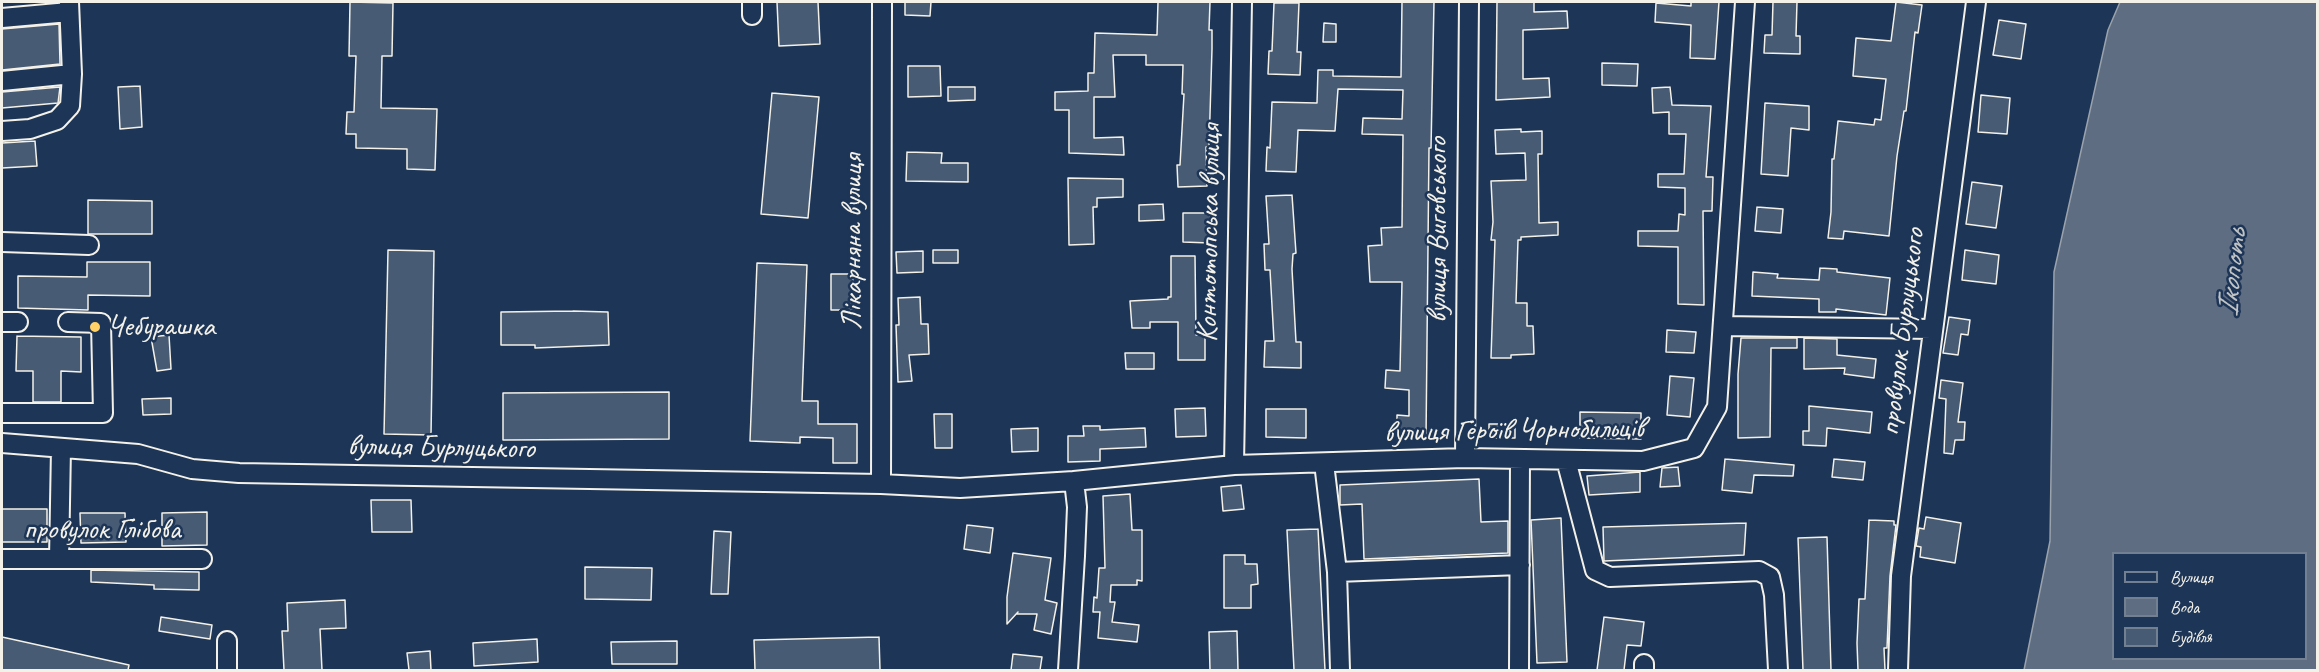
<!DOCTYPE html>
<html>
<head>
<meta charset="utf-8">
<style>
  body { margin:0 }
  #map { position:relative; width:2319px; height:672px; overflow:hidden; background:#1d3557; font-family:Caveat,sans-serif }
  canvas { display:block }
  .frame { position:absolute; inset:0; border:3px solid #f4f1e8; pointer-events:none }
  .legend { position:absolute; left:2112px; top:552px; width:195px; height:108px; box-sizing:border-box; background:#1d3557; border:2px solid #738091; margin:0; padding:8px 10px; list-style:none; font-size:18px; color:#f4f1e8 }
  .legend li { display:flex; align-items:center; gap:12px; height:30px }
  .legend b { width:30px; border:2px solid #738091 }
</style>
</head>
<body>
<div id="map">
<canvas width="2319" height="672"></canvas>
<div class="frame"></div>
<ul class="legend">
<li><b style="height:8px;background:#1d3557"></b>Вулиця</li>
<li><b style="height:16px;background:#5e6d82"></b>Вода</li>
<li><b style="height:16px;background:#485b74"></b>Будівля</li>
</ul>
</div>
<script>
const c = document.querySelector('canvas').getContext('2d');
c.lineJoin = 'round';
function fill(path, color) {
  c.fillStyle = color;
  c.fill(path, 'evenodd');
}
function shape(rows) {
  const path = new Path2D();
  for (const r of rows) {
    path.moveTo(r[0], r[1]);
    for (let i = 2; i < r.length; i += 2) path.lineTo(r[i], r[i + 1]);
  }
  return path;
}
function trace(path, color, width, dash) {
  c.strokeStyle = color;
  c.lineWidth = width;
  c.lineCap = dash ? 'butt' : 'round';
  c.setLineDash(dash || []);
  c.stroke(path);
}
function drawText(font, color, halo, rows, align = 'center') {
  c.font = font + ' Caveat,sans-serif';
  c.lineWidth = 5;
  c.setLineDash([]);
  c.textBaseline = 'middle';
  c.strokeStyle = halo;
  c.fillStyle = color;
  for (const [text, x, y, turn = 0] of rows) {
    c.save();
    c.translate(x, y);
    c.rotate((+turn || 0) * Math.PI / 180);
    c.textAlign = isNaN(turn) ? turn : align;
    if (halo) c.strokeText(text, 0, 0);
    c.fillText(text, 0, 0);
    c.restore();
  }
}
const water = shape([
  [2120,2,2317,2,2317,670,2024,670,2050,541,2054,272,2108,30,2120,2],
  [2114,554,2306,554,2306,658,2114,658,2114,554]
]);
const building = shape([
  [350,2,393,3,392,56,382,56,381,108,437,109,435,170,407,169,407,149,356,148,356,134,346,134,347,112,354,112,356,56,349,56,350,2],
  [777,2,818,2,820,44,779,46,777,2],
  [905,2,931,2,930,16,905,15,905,2],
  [1158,2,1210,2,1209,30,1212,30,1212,49,1209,147,1206,147,1207,186,1178,187,1177,165,1180,165,1184,94,1182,94,1183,65,1146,65,1146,55,1113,55,1115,97,1094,97,1094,138,1123,137,1124,155,1069,153,1069,110,1055,110,1055,92,1088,91,1088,73,1094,73,1095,33,1157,35,1158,2],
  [1402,2,1434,2,1431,148,1429,148,1426,439,1397,439,1397,415,1409,416,1409,390,1385,388,1386,370,1400,371,1402,282,1370,282,1368,246,1382,245,1381,228,1402,227,1403,135,1362,134,1363,118,1402,119,1403,90,1338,89,1335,131,1298,130,1296,172,1266,171,1267,147,1270,148,1272,102,1317,103,1318,70,1333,70,1333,76,1401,77,1402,2],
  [1497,2,1534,2,1534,12,1567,11,1568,28,1523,30,1523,79,1549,78,1550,97,1496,100,1497,2],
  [1691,2,1719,2,1715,59,1690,58,1691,25,1655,22,1656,3,1691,6,1691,2],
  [1773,2,1797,2,1796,36,1800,36,1800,54,1764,53,1765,35,1772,35,1773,2],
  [1896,2,1922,5,1918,33,1915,32,1906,111,1904,111,1897,156,1889,236,1844,231,1843,239,1828,238,1831,212,1832,159,1834,159,1838,121,1874,125,1875,119,1881,120,1886,79,1853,76,1856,38,1891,41,1896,2],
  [1274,3,1299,3,1297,52,1301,52,1300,75,1268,74,1269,51,1272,51,1274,3],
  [1999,20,2026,24,2021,59,1993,55,1999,20],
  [1324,23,1336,24,1336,42,1323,42,1324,23],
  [59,24,60,64,2,70,2,29,59,24],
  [1602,63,1638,64,1637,86,1602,85,1602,63],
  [908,66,940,66,941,96,908,97,908,66],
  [140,86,142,127,120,129,118,87,140,86],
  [60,87,58,103,2,108,2,92,60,87],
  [948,87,975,87,975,100,948,101,948,87],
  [1670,87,1672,105,1711,106,1706,177,1713,177,1712,211,1703,211,1704,305,1678,304,1678,247,1638,246,1638,231,1678,231,1679,214,1685,215,1685,188,1658,187,1658,174,1684,174,1686,134,1669,134,1669,112,1653,113,1652,88,1670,87],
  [772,93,819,97,808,218,761,214,772,93],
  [1981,95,2010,98,2007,134,1978,132,1981,95],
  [1765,103,1809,106,1809,130,1791,128,1788,176,1761,174,1765,103],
  [1521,129,1521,132,1542,131,1542,154,1538,154,1539,223,1558,222,1558,235,1521,237,1521,240,1518,240,1516,303,1527,303,1527,326,1533,326,1534,354,1511,355,1511,358,1491,358,1495,240,1491,240,1493,222,1491,181,1526,180,1525,153,1496,154,1495,130,1521,129],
  [35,141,37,166,2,168,2,143,35,141],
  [907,152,942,153,941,163,968,163,968,182,906,181,907,152],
  [1068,178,1123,179,1123,197,1097,198,1097,207,1093,207,1094,244,1069,245,1068,178],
  [1972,182,2002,186,1996,228,1966,224,1972,182],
  [1292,195,1296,253,1293,254,1292,269,1296,342,1301,342,1301,368,1264,367,1265,341,1274,341,1270,270,1265,270,1264,244,1269,244,1266,196,1292,195],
  [88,200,152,201,152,234,88,234,88,200],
  [1163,204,1164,220,1139,221,1139,205,1163,204],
  [1757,207,1783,209,1781,233,1755,231,1757,207],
  [1183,213,1210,213,1210,243,1183,242,1183,213],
  [388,250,434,251,431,435,384,434,388,250],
  [933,250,958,250,958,263,933,263,933,250],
  [1965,250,1999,255,1996,284,1962,280,1965,250],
  [923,251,923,272,897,273,896,252,923,251],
  [1171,256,1195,256,1196,335,1205,334,1205,360,1178,360,1178,322,1150,322,1150,328,1132,328,1130,301,1168,299,1168,297,1171,297,1171,256],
  [87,262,150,262,150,296,88,295,88,310,18,308,18,276,87,277,87,262],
  [757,263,807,265,802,401,818,401,818,424,857,424,857,463,833,463,833,438,800,437,800,443,750,441,757,263],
  [1820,268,1837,269,1837,272,1890,278,1886,315,1836,309,1836,312,1819,312,1819,299,1752,296,1753,272,1778,274,1777,278,1819,280,1820,268],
  [831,274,853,274,854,310,831,310,831,274],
  [920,297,921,324,928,324,929,354,909,355,912,381,898,382,896,325,899,325,898,298,920,297],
  [573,311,608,312,609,345,535,348,535,345,501,345,501,312,573,311],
  [1949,317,1970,320,1968,335,1961,334,1958,355,1943,353,1949,317],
  [1667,330,1696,332,1694,353,1666,352,1667,330],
  [169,335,171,369,157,371,151,337,169,335],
  [17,336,81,337,81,372,61,371,61,402,33,402,33,371,16,371,17,336],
  [1741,338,1797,338,1797,348,1771,348,1770,437,1738,438,1738,374,1741,338],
  [1804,338,1837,339,1837,355,1876,359,1874,378,1844,374,1845,368,1804,369,1804,338],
  [1125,353,1154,353,1154,369,1126,369,1125,353],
  [1670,376,1694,378,1690,417,1667,415,1670,376],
  [1941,380,1963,383,1958,422,1965,422,1964,440,1955,440,1953,454,1944,453,1946,399,1939,398,1941,380],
  [669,392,669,439,503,440,503,393,669,392],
  [171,398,171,414,143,415,142,399,171,398],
  [1809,406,1872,412,1870,433,1827,428,1826,446,1803,445,1803,431,1809,431,1809,406],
  [1205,408,1206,436,1176,437,1175,409,1205,408],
  [1266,409,1306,409,1306,438,1266,437,1266,409],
  [1580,412,1641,413,1641,439,1580,438,1580,412],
  [934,414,952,414,952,448,935,448,934,414],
  [1489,424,1515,424,1515,438,1489,438,1489,424],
  [1083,426,1100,426,1100,430,1145,428,1146,447,1100,449,1100,461,1068,462,1068,436,1084,436,1083,426],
  [1038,428,1038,451,1012,452,1011,429,1038,428],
  [1725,459,1794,465,1793,476,1754,475,1752,493,1722,490,1725,459],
  [1834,459,1865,462,1863,480,1832,477,1834,459],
  [1678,467,1680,486,1660,487,1662,468,1678,467],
  [1640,472,1640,492,1589,495,1587,476,1640,472],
  [1479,479,1481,522,1508,521,1508,553,1364,559,1362,504,1340,505,1340,485,1479,479],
  [1241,485,1244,509,1223,511,1221,487,1241,485],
  [1130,494,1132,530,1142,530,1142,581,1137,580,1137,585,1111,585,1110,602,1115,602,1112,622,1139,625,1137,642,1098,638,1100,612,1093,612,1094,597,1097,598,1099,568,1105,568,1103,496,1130,494],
  [371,500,411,500,412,532,372,532,371,500],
  [2,509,47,509,47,542,2,542,2,509],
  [207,512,207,545,162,546,162,513,207,512],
  [80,513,125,513,126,542,81,543,80,513],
  [1926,517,1961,523,1955,563,1920,557,1921,547,1916,546,1919,528,1924,529,1926,517],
  [1561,518,1567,662,1537,663,1531,520,1561,518],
  [1869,520,1894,521,1894,525,1896,525,1890,576,1887,648,1884,648,1885,670,1858,670,1857,643,1859,599,1865,599,1869,520],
  [1746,523,1744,555,1604,561,1603,527,1746,523],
  [967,525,993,528,990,553,964,549,967,525],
  [1318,529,1325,670,1294,670,1287,530,1318,529],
  [714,531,731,532,728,594,711,594,714,531],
  [1827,537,1831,670,1803,670,1798,538,1827,537],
  [1013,553,1051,558,1045,600,1057,603,1051,634,1034,630,1037,614,1017,614,1018,612,1007,624,1007,597,1013,553],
  [1224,555,1245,555,1245,564,1257,564,1258,584,1251,585,1251,608,1224,608,1224,555],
  [585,567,652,568,651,600,585,599,585,567],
  [91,570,199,572,199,590,154,589,154,585,91,582,91,570],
  [345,600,346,628,320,629,322,670,284,670,282,631,288,631,287,603,345,600],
  [161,617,212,625,210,639,159,631,161,617],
  [1604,617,1644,622,1641,646,1627,645,1624,670,1597,670,1604,617],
  [1237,631,1238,670,1210,670,1209,632,1237,631],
  [2,637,129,665,128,670,2,670,2,637],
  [879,637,880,670,755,670,754,640,879,637],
  [537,639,538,662,474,666,473,643,537,639],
  [677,641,677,664,612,664,611,642,677,641],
  [430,651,431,670,409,670,407,653,430,651],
  [1013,654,1042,657,1040,670,1011,670,1013,654]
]);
const minor = shape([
  [752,2,752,15],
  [2,18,69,12],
  [2,81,72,74],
  [2,131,30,129,57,120,70,106,72,74,69,2],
  [2,242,89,245],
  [2,322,18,322],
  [1723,326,1932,329],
  [2,413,103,413,101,323,68,322],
  [2,443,138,454,192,469,239,473,881,484,960,488,1074,481,1234,465,1465,458,1643,461,1694,448,1717,407,1745,2],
  [1465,458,1469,2],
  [1566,460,1595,570,1610,577,1759,571,1770,577,1774,595,1778,670],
  [1324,463,1337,572,1340,670],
  [1234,465,1242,2],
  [881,484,882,2],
  [2,559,202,559],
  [59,559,61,448],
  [1337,572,1520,565],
  [227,641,227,670],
  [1068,670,1075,556,1077,507,1074,481],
  [1519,670,1520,460],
  [1644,670,1644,664],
  [1898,670,1901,576,1976,2]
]);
const markers = [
  [95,327,6,"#ffd166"]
];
const streetNames = [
  ["вулиця Виговського",1438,230,-90],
  ["Контотопська вулиця",1210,233,-89],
  ["Лікарняна вулиця",853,242,-90],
  ["провулок Бурлуцького",1903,332,-83],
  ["вулиця Героїв Чорнобильців",1514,431,-1],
  ["вулиця Бурлуцького",441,448,1],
  ["провулок Глібова",102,530]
];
const poiNames = [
  ["Чебурашка",107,327]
];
const waterNames = [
  ["Ікопоть",2233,273,-84]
];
fill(water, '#5e6d82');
trace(water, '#9aa2ab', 1.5);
fill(building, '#485b74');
trace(building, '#f4f1e8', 1.5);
trace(minor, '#f4f1e8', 22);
trace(minor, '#1d3557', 18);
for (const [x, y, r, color] of markers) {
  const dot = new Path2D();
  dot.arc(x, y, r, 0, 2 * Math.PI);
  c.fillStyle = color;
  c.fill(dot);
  trace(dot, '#1d3557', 2);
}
drawText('30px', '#f4f1e8', '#1d3557', streetNames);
drawText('30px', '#f4f1e8', '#1d3557', poiNames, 'left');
drawText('italic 32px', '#c0c3c4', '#1d3557', waterNames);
</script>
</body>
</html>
